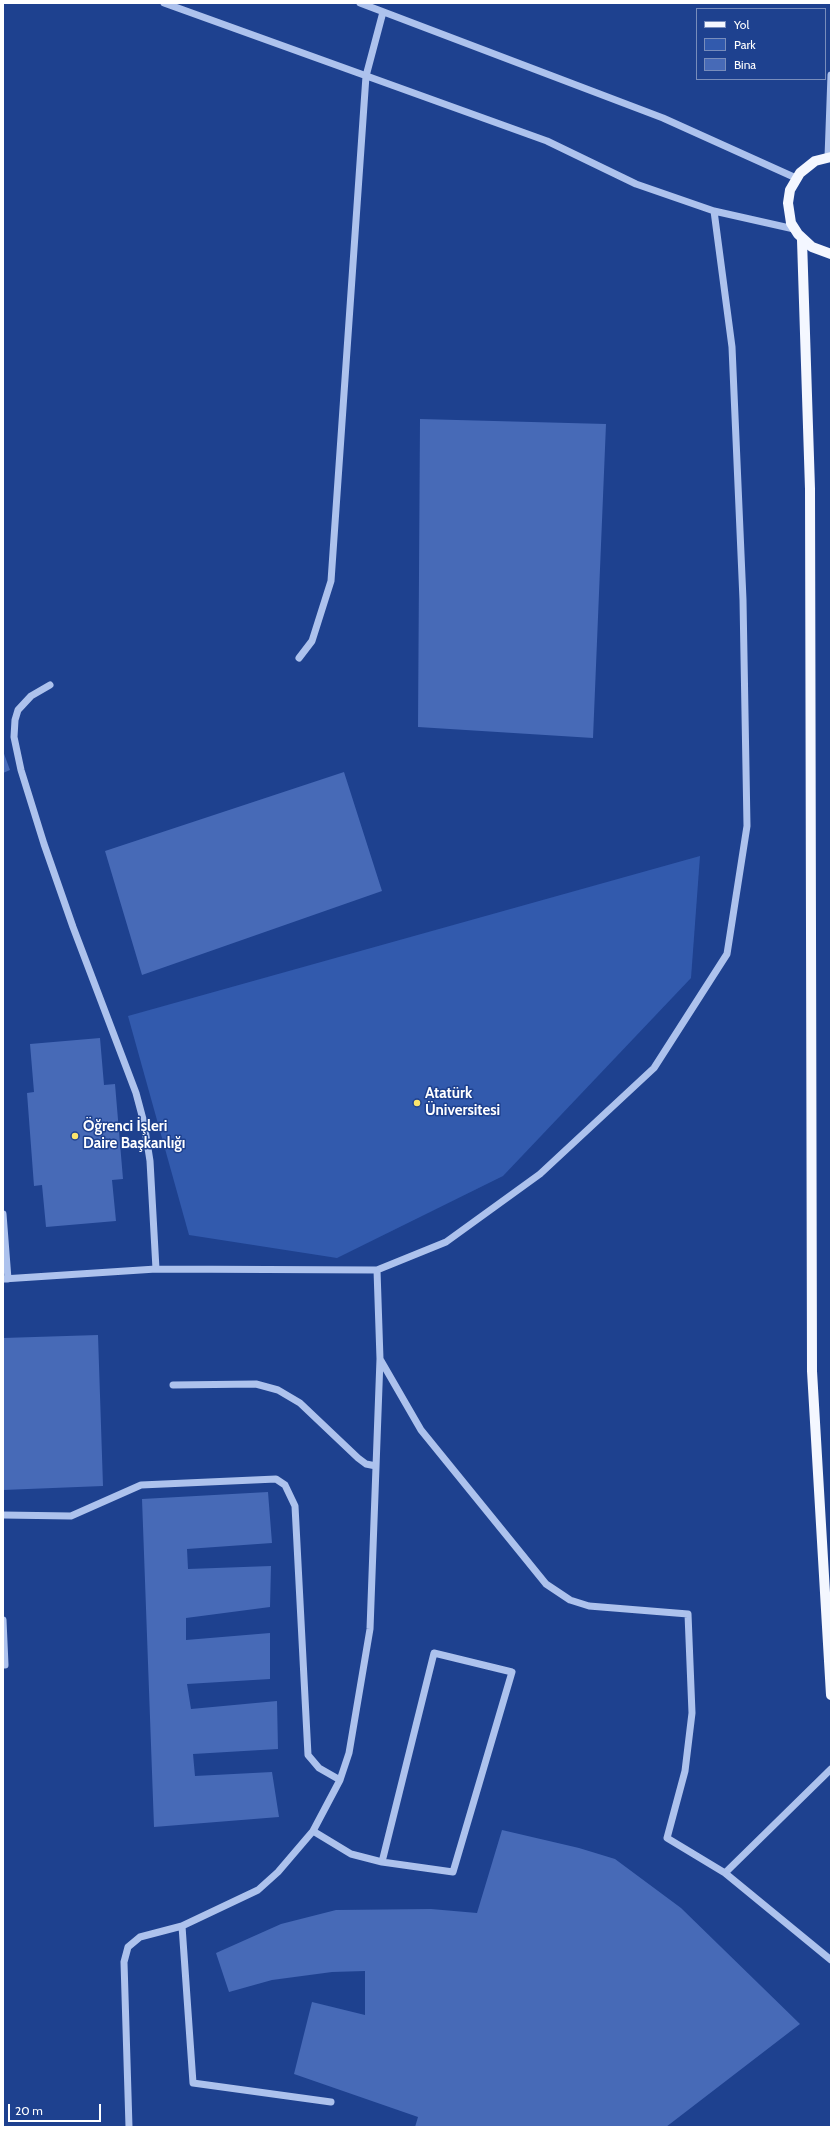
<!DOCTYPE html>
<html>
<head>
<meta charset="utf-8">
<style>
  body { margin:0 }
  #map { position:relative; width:834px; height:2130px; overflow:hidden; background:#1e418f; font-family:Cabin,sans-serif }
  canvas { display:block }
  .frame { position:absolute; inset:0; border:4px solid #fff; pointer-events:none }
  .legend { position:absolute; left:696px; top:8px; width:130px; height:72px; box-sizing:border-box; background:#1e418f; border:1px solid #788dbc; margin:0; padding:5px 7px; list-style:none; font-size:12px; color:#fff }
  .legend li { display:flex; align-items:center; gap:8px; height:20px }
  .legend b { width:20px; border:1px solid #788dbc }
  .scale { position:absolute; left:8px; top:2104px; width:93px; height:18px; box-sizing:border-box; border:2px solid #fff; border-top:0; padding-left:5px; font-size:12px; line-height:14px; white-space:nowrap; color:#fff; -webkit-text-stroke:3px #1e418f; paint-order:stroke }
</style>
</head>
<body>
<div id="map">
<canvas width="834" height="2130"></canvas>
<div class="frame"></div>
<ul class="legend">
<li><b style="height:5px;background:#f4f7ff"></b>Yol</li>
<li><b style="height:11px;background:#325aad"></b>Park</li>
<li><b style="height:11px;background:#476ab7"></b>Bina</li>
</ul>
<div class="scale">20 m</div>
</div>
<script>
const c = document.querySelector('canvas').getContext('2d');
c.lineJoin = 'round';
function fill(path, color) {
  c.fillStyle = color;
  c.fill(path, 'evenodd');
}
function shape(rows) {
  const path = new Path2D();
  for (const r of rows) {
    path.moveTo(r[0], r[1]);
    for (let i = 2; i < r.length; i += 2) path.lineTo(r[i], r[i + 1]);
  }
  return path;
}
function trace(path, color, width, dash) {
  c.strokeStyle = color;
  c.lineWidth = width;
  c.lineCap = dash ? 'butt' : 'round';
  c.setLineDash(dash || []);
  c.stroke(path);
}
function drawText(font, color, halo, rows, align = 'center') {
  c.font = font + ' Cabin,sans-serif';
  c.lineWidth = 3;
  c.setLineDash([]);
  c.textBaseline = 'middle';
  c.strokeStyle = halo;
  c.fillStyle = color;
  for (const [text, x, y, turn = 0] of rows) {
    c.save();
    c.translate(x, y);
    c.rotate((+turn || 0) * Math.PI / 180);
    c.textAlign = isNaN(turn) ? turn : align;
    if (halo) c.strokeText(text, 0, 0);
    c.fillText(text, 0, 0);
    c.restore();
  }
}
const green = shape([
  [700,856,691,978,503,1176,337,1258,189,1235,128,1016]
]);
const building = shape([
  [420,419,606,424,593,738,418,727],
  [3,751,10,770,3,773],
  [344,772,382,891,142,975,105,851],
  [100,1038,104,1085,115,1084,123,1179,112,1180,116,1221,46,1227,42,1185,34,1186,27,1093,34,1092,30,1044],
  [98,1335,103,1486,3,1490,3,1338],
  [268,1492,272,1543,187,1549,188,1569,271,1566,270,1607,186,1618,186,1640,270,1633,270,1679,187,1684,191,1709,277,1701,278,1749,193,1754,195,1776,272,1772,279,1817,154,1827,142,1499],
  [502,1830,579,1848,615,1859,681,1908,800,2024,666,2127,415,2127,418,2117,294,2074,312,2002,365,2015,365,1971,332,1972,272,1980,229,1992,216,1953,281,1924,336,1910,431,1909,477,1913]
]);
const minor = shape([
  [164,3,547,141,636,184,714,211,794,229],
  [360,3,663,118,796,178],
  [828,157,831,75],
  [299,658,312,641,331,581,366,76,383,12],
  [50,685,31,696,18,710,15,720,14,737,21,770,44,844,73,927,136,1093,144,1123,150,1161,156,1269],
  [3,1214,8,1279],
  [377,1270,380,1359,421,1430,546,1584,570,1600,589,1606,688,1614,692,1713,685,1771,667,1838,725,1873],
  [3,1279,156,1269,377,1270,446,1242,540,1174,654,1068,727,954,747,826,743,600,732,347,714,211],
  [173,1385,256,1384,278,1390,300,1403,358,1458,366,1464,376,1466],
  [3,1515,71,1516,141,1485,276,1479,285,1485,295,1506,308,1755,319,1768,340,1780],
  [3,1620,5,1665,3,1665],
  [831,1769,725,1873,831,1960],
  [313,1831,351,1854,382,1862,453,1872,512,1672,434,1653,382,1862],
  [331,2102,193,2083,182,1926,258,1890,278,1872,313,1831,340,1780,349,1753,370,1629,380,1359],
  [129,2127,124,1962,128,1947,140,1937,182,1926]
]);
const major = shape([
  [831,157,815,161,800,173,790,190,788,203,791,223,798,234,812,247,831,254],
  [802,240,810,489,812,1371,831,1695]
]);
const markers = [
  [417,1103,4,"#fbe56d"],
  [75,1136,4,"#fbe56d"]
];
const poiNames = [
  ["Atatürk",425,1094],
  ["Üniversitesi",425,1111],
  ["Öğrenci İşleri",83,1127],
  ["Daire Başkanlığı",83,1144]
];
fill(green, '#325aad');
fill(building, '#476ab7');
trace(minor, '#adc2ed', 7);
trace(major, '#f4f7ff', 10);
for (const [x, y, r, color] of markers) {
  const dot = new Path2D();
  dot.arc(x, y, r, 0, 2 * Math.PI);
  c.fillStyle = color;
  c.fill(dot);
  trace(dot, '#1e418f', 1.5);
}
drawText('bold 15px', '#fff', '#1e418f', poiNames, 'left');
</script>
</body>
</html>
